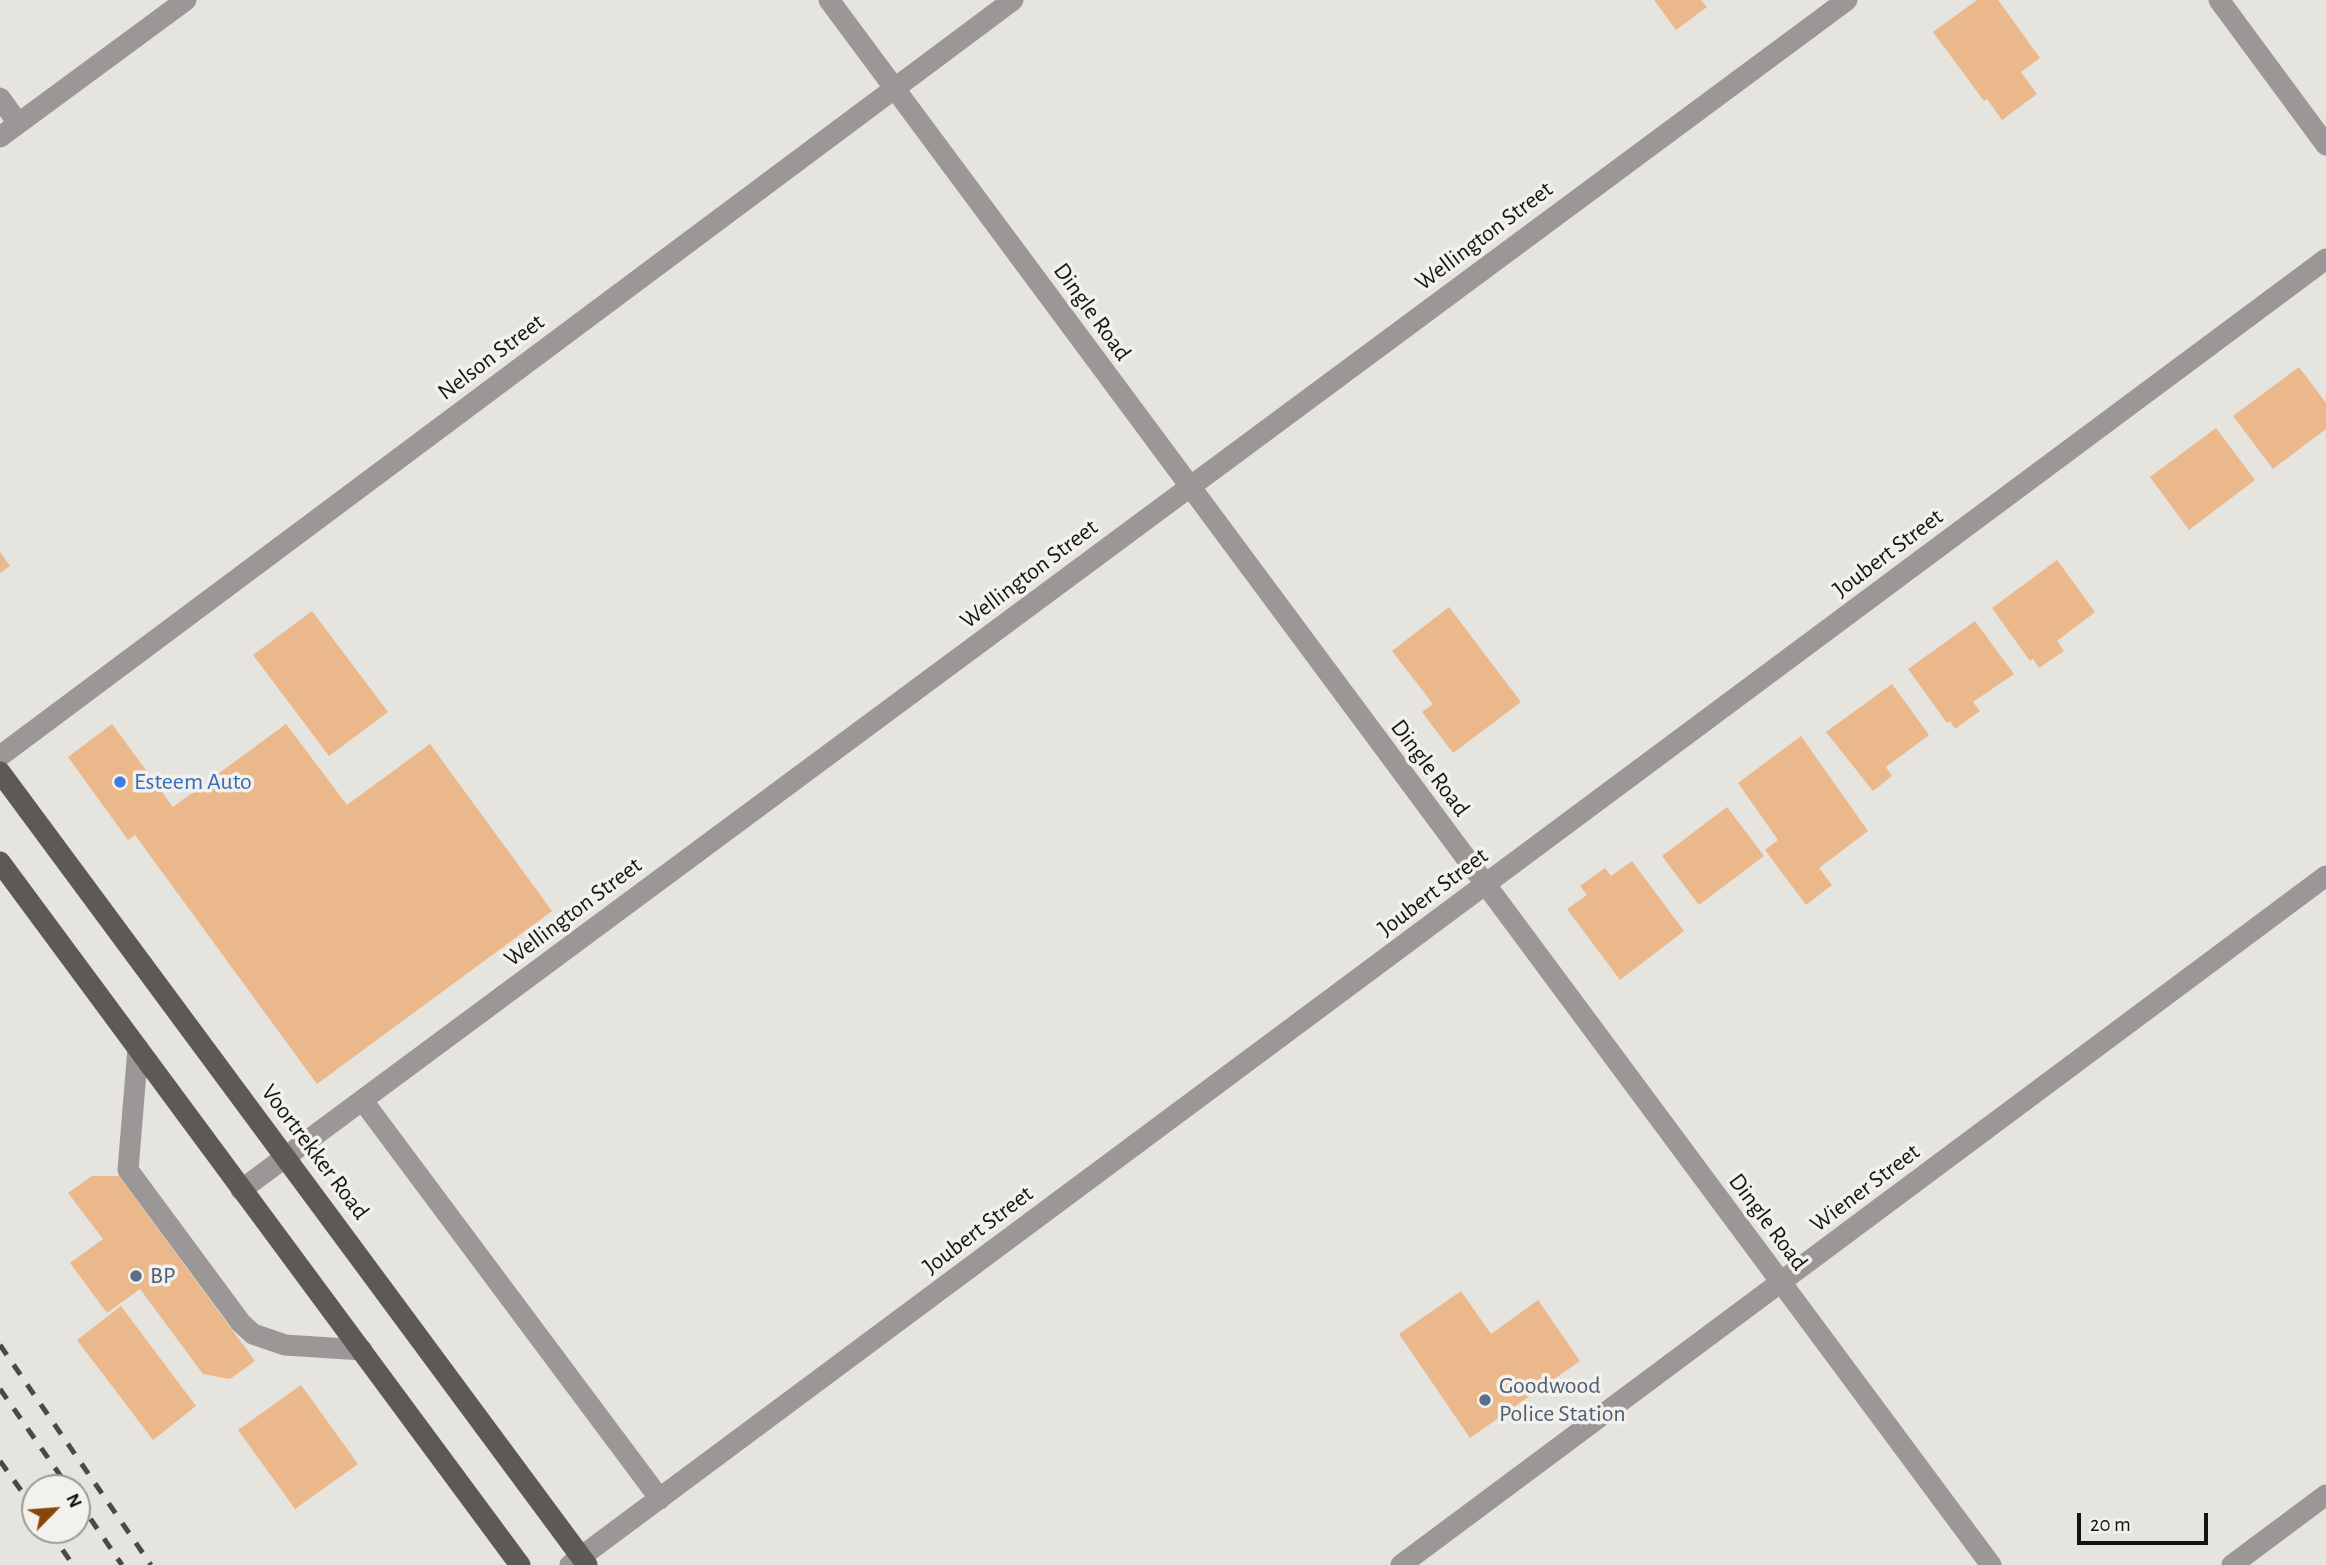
<!DOCTYPE html>
<html>
<head>
<meta charset="utf-8">
<style>
  body { margin:0 }
  #map { position:relative; width:2326px; height:1565px; overflow:hidden; background:#e6e4de; font-family:"Alegreya Sans",sans-serif }
  canvas { display:block }
  .north { position:absolute; left:21px; top:1474px; width:70px; height:70px; box-sizing:border-box; background:#f3f1ec; border:2px solid #9a9995; border-radius:50%; rotate:65deg; font-size:19px; font-weight:700; line-height:28px; text-align:center; color:#151412 }
  .north::after { content:''; display:block; margin:auto; width:24px; height:32px; background:#86470b; clip-path:polygon(50% 0,100% 100%,50% 72%,0 100%) }
  .scale { position:absolute; left:2077px; top:1513px; width:131px; height:32px; box-sizing:border-box; border:4px solid #151412; border-top:0; padding-left:9px; font-size:21px; line-height:24px; white-space:nowrap; color:#151412; -webkit-text-stroke:5px #f3f1ec; paint-order:stroke }
</style>
</head>
<body>
<div id="map">
<canvas width="2326" height="1565"></canvas>
<div class="north">N</div>
<div class="scale">20 m</div>
</div>
<script>
const c = document.querySelector('canvas').getContext('2d');
c.lineJoin = 'round';
function fill(path, color) {
  c.fillStyle = color;
  c.fill(path, 'evenodd');
}
function shape(rows) {
  const path = new Path2D();
  for (const r of rows) {
    path.moveTo(r[0], r[1]);
    for (let i = 2; i < r.length; i += 2) path.lineTo(r[i], r[i + 1]);
  }
  return path;
}
function trace(path, color, width, dash) {
  c.strokeStyle = color;
  c.lineWidth = width;
  c.lineCap = dash ? 'butt' : 'round';
  c.setLineDash(dash || []);
  c.stroke(path);
}
function drawText(font, color, halo, rows, align = 'center') {
  c.font = font + ' "Alegreya Sans",sans-serif';
  c.lineWidth = 7;
  c.setLineDash([]);
  c.textBaseline = 'middle';
  c.strokeStyle = halo;
  c.fillStyle = color;
  for (const [text, x, y, turn = 0] of rows) {
    c.save();
    c.translate(x, y);
    c.rotate((+turn || 0) * Math.PI / 180);
    c.textAlign = isNaN(turn) ? turn : align;
    if (halo) c.strokeText(text, 0, 0);
    c.fillText(text, 0, 0);
    c.restore();
  }
}
const building = shape([
  [1654,0,1701,0,1707,7,1676,30],
  [1977,0,1998,0,2040,58,2021,72,2037,94,2002,120,1987,99,1984,101,1933,32],
  [2299,367,2326,403,2326,429,2273,469,2233,416],
  [2216,428,2255,480,2189,530,2150,477],
  [0,552,10,566,0,573],
  [2057,560,2095,612,2057,641,2064,651,2039,668,2033,659,2030,661,1992,608],
  [1449,607,1521,702,1453,753,1422,712,1433,704,1392,651],
  [312,611,388,712,329,756,253,655],
  [1975,621,2014,674,1973,702,1980,711,1955,729,1950,721,1947,723,1908,669],
  [1892,684,1929,735,1886,767,1892,776,1873,791,1826,732],
  [112,724,173,807,286,724,347,805,430,744,552,911,317,1084,135,835,128,840,68,757],
  [1801,736,1868,831,1819,868,1832,885,1806,905,1765,850,1778,840,1738,783],
  [1727,807,1764,856,1699,905,1662,856],
  [1632,861,1684,931,1620,980,1567,909,1587,895,1580,886,1605,868,1611,876],
  [92,1176,119,1176,255,1361,230,1379,203,1374,140,1289,107,1313,70,1263,103,1239,68,1193],
  [1461,1291,1491,1334,1538,1300,1580,1361,1470,1438,1399,1334],
  [121,1306,196,1406,153,1440,77,1340],
  [301,1385,358,1464,295,1509,238,1430]
]);
const lane = shape([
  [0,98,18,123],
  [138,1048,128,1170,241,1323,253,1334,285,1345,362,1350],
  [363,1101,660,1499]
]);
const street = shape([
  [829,0,1991,1565],
  [2219,0,2326,145],
  [0,137,186,0],
  [0,756,1013,0],
  [241,1190,1847,0],
  [570,1565,2326,259],
  [1401,1565,2326,876],
  [2232,1565,2326,1495]
]);
const primary = shape([
  [0,772,587,1565],
  [0,862,520,1565]
]);
const rail = shape([
  [0,1345,151,1565],
  [0,1389,69,1488],
  [0,1461,35,1510],
  [77,1499,122,1565],
  [49,1530,73,1565]
]);
const markers = [
  [120,782,7,"#3f7fe0"],
  [136,1276,7,"#5c6f8a"],
  [1485,1400,7,"#5c6f8a"]
];
const streetNames = [
  ["Wellington Street",1484,236,-37],
  ["Dingle Road",1092,312,54],
  ["Nelson Street",491,357,-37],
  ["Joubert Street",1888,553,-37],
  ["Wellington Street",1029,574,-37],
  ["Dingle Road",1430,768,53],
  ["Joubert Street",1433,892,-37],
  ["Wellington Street",573,912,-37],
  ["Voortrekker Road",315,1152,53],
  ["Wiener Street",1865,1188,-37],
  ["Dingle Road",1768,1222,53],
  ["Joubert Street",978,1230,-37]
];
const shopNames = [
  ["Esteem Auto",134,782]
];
const serviceNames = [
  ["BP",150,1276],
  ["Goodwood",1499,1386],
  ["Police Station",1499,1414]
];
fill(building, '#ebb88b');
trace(lane, '#9a9796', 21);
trace(street, '#9a9796', 21);
trace(primary, '#5d5957', 21);
trace(rail, '#4a4946', 5, [12, 12]);
for (const [x, y, r, color] of markers) {
  const dot = new Path2D();
  dot.arc(x, y, r, 0, 2 * Math.PI);
  c.fillStyle = color;
  c.fill(dot);
  trace(dot, '#f3f1ec', 2.5);
}
drawText('24px', '#151412', '#f3f1ec', streetNames);
drawText('24px', '#366cbe', '#f3f1ec', shopNames, 'left');
drawText('24px', '#4e5e75', '#f3f1ec', serviceNames, 'left');
</script>
</body>
</html>
